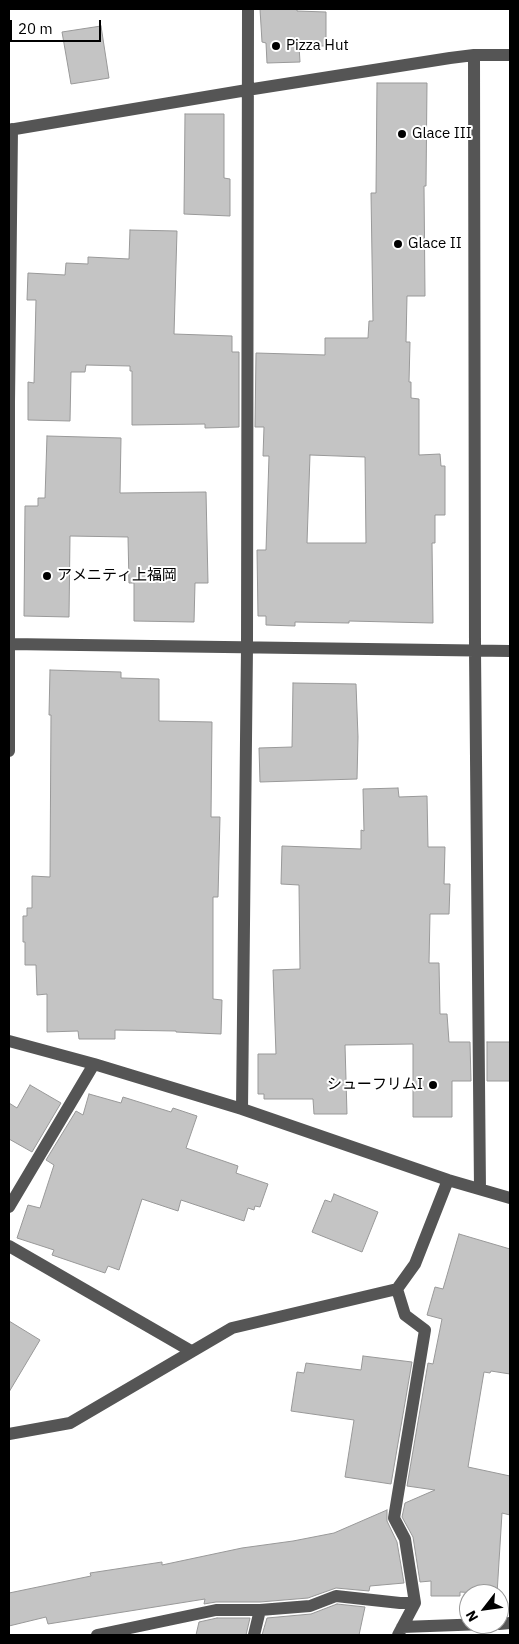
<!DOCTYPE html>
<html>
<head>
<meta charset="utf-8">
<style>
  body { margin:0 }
  #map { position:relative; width:519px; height:1644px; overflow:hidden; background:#fff; font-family:"IBM Plex Sans",sans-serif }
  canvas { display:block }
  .frame { position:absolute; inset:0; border:10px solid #000; pointer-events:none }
  .north { position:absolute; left:459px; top:1584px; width:50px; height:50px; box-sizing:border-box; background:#fff; border:1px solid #999; border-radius:50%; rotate:240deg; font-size:14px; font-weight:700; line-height:20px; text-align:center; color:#000 }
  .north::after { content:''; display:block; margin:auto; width:18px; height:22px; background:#000; clip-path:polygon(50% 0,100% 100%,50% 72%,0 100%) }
  .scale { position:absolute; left:10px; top:20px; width:91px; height:22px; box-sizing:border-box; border:2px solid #000; border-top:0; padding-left:6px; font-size:15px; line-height:18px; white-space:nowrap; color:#000; -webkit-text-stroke:4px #fff; paint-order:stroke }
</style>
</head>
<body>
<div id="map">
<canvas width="519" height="1644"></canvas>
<div class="frame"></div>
<div class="north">N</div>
<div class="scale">20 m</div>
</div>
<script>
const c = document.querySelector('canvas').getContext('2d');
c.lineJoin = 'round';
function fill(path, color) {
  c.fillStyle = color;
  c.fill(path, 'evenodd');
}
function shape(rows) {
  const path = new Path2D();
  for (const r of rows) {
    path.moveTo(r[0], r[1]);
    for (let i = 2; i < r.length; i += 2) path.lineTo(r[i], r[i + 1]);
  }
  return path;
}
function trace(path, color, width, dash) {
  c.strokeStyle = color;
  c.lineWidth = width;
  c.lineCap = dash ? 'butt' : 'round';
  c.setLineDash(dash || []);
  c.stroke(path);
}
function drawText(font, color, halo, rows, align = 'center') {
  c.font = font + ' "IBM Plex Sans","Noto Sans JP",sans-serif';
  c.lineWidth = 4;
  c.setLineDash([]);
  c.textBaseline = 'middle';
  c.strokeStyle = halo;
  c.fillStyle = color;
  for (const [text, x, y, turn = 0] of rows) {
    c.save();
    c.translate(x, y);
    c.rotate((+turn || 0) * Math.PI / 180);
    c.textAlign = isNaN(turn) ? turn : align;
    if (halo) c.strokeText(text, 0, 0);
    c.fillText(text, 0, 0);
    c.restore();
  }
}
const building = shape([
  [260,9,297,9,297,11,326,12,326,46,299,46,300,62,267,63,266,43,262,42,260,9],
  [101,26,109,78,71,84,62,32,101,26],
  [377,83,427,83,426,186,424,186,425,296,407,296,406,342,410,342,409,382,411,382,411,398,419,399,419,455,440,454,441,466,445,466,445,515,435,515,435,543,432,543,433,623,349,621,349,623,295,622,295,626,266,625,266,616,258,616,257,550,266,550,269,456,263,456,264,427,255,427,256,353,325,355,325,338,368,338,369,321,373,321,371,193,376,193,377,83],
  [310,455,365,457,366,543,307,543,310,455],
  [185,114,224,114,224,178,230,179,230,216,184,214,185,114],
  [130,230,177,231,174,334,232,336,232,352,239,352,239,427,205,428,205,424,132,425,132,371,130,371,130,366,86,365,85,372,71,372,70,421,28,420,28,382,34,383,36,300,27,300,28,273,65,275,66,263,88,264,88,257,129,259,130,230],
  [47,436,121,438,120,493,206,492,208,583,195,583,194,622,134,621,134,583,129,583,128,537,70,536,69,617,24,616,25,506,38,506,38,498,45,498,47,436],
  [50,670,121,672,121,678,159,679,159,721,212,722,211,817,220,817,218,897,213,897,213,999,222,1000,221,1034,176,1032,176,1031,115,1030,115,1039,79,1039,78,1031,47,1032,47,994,37,995,36,965,25,965,25,942,23,942,23,916,27,916,27,908,32,908,32,876,50,877,51,715,49,715,50,670],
  [293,683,356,684,358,737,357,779,260,782,259,748,292,747,293,683],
  [398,788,399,797,427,796,428,847,445,847,444,884,450,884,449,914,430,914,429,963,439,963,440,1014,447,1014,449,1042,470,1042,471,1081,452,1081,452,1117,413,1117,413,1044,345,1045,347,1114,314,1114,313,1099,264,1099,264,1094,258,1094,258,1054,276,1054,273,970,300,969,299,885,281,884,282,846,361,849,361,830,364,831,363,789,398,788],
  [487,1042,510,1042,510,1081,487,1081,487,1042],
  [30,1085,61,1103,32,1152,9,1139,9,1103,17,1108,30,1085],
  [89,1094,121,1103,123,1097,171,1112,173,1108,197,1116,186,1148,238,1166,236,1173,268,1184,260,1207,255,1206,254,1210,248,1208,244,1221,181,1200,178,1211,142,1199,119,1270,108,1266,105,1273,52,1255,54,1250,17,1238,28,1205,40,1208,54,1165,46,1160,76,1111,83,1115,89,1094],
  [334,1194,378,1212,362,1252,312,1232,325,1200,331,1202,334,1194],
  [459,1234,510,1249,510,1374,491,1371,490,1373,484,1372,468,1467,510,1476,510,1515,502,1513,497,1594,460,1592,460,1596,431,1596,431,1581,420,1582,413,1537,402,1517,405,1503,435,1490,407,1486,428,1363,433,1364,442,1319,427,1315,435,1287,443,1289,459,1234],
  [9,1321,40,1340,9,1392,9,1321],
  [363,1356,412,1362,391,1484,345,1477,354,1420,291,1411,297,1372,304,1373,306,1363,361,1370,363,1356],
  [387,1510,387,1521,397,1542,404,1583,370,1586,369,1591,336,1588,308,1598,260,1602,216,1602,204,1604,205,1599,48,1624,46,1617,9,1626,9,1593,91,1576,90,1573,162,1562,162,1565,242,1548,293,1541,334,1533,387,1510],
  [337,1604,365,1607,359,1635,262,1635,267,1618,311,1614,337,1604],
  [217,1618,250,1618,246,1635,196,1635,199,1622,217,1618]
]);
const minor = shape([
  [474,55,475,651,480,1189],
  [9,130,247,90,450,58,474,55,510,55],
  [9,644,510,651],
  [9,751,9,402,12,129],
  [9,1041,94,1064,242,1109,448,1180,510,1198],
  [242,1109,247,647,248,9],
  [9,1207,94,1064],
  [9,1246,191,1351],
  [397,1289,405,1315,425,1330,394,1518,405,1539,415,1603,398,1635],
  [9,1434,70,1423,232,1328,397,1289,415,1264,448,1180],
  [499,1624,510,1623],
  [402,1627,485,1624],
  [97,1635,216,1610,260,1610,310,1606,336,1596,400,1603,415,1603],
  [254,1635,260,1610]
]);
const markers = [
  [276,46,5,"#000"],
  [402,134,5,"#000"],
  [398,244,5,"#000"],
  [47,576,5,"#000"],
  [433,1085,5,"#000"]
];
const poiNames = [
  ["Pizza Hut",286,46],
  ["Glace III",412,134],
  ["Glace II",408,244],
  ["アメニティ上福岡",57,576],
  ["シューフリムI",423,1085,"right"]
];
fill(building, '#c4c4c4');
trace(building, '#999', 1);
trace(minor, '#555', 12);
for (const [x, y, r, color] of markers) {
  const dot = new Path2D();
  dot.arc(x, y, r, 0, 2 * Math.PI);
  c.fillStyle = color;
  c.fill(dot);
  trace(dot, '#fff', 2);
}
drawText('15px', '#000', '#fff', poiNames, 'left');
</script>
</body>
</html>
